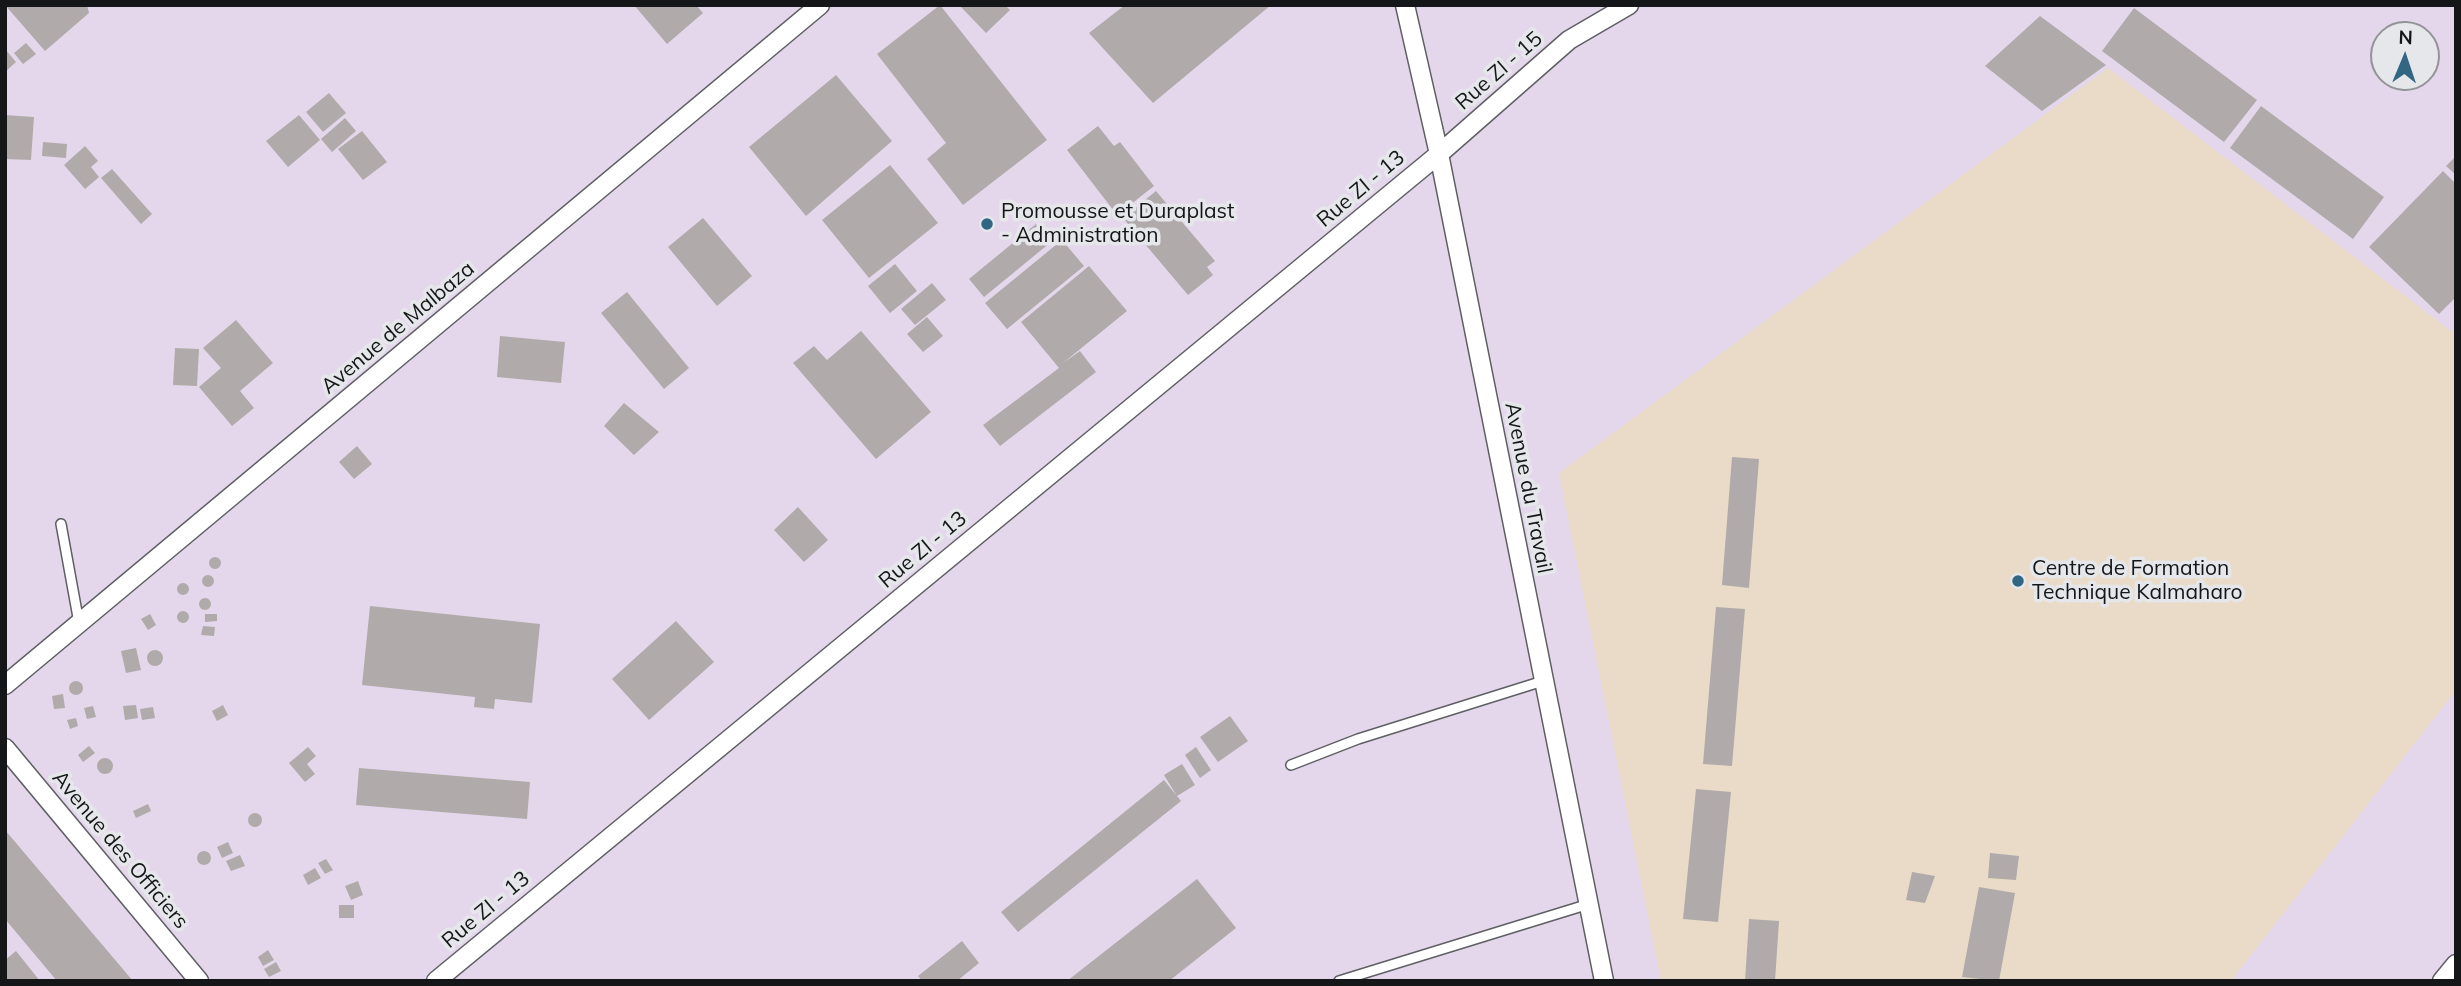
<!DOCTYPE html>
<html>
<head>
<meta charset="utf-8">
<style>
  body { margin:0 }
  #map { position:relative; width:2461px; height:986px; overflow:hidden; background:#e5e7eb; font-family:Mulish,sans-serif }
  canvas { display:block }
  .frame { position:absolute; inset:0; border:7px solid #151617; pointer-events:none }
  .north { position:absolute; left:2370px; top:21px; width:70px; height:70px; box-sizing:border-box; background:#e5e7eb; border:2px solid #929396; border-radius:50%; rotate:2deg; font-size:19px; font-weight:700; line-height:28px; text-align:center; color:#151617 }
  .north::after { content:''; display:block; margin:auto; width:24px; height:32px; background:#326683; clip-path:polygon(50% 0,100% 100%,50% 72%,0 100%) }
</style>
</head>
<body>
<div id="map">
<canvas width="2461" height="986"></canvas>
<div class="frame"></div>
<div class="north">N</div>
</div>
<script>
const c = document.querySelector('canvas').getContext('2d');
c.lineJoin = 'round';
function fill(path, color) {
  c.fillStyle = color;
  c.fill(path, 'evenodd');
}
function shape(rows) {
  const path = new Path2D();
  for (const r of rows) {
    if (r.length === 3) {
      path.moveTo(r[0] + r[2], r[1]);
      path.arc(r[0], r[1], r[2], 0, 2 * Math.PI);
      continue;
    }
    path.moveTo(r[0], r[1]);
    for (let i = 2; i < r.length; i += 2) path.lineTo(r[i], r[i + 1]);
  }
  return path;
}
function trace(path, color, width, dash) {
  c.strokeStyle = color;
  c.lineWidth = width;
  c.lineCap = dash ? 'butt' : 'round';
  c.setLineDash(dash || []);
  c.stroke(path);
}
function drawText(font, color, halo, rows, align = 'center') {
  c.font = font + ' Mulish,sans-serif';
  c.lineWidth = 7;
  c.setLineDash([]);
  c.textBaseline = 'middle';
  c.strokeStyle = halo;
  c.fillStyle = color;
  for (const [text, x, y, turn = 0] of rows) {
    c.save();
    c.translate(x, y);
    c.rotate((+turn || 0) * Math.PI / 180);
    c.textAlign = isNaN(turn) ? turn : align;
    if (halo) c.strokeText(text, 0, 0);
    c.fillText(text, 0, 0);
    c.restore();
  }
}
const industrial = shape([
  [5,5,2456,5,2456,981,5,981],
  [2384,35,2426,35,2426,77,2384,77]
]);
const education = shape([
  [2108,68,2456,335,2456,690,2231,981,1661,981,1559,473]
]);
const building = shape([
  [5,5,87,5,89,13,45,51],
  [634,5,696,5,703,13,667,44],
  [940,5,1047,140,963,205,927,159,946,143,877,54],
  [959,5,1005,5,1010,10,986,33],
  [1125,5,1271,5,1153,103,1089,33],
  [2134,8,2257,100,2224,142,2102,51],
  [2040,16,2106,65,2042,111,1985,66],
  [26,43,36,54,23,64,14,53],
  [5,49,16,62,5,72],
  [836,75,892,141,806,216,749,147],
  [329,93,346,113,323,132,306,112],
  [2261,106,2384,197,2353,239,2230,148],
  [5,115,34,117,31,160,5,159],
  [299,115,320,140,288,167,266,141],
  [345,118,356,131,332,152,321,139],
  [1098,126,1114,146,1120,142,1154,186,1117,215,1067,150],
  [362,131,387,162,363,180,338,149],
  [43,142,67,144,66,158,42,156],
  [85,146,98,161,91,167,99,177,85,189,64,165],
  [2456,156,2456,175,2446,166],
  [890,165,938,223,869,278,822,220],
  [112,169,152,214,141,224,101,178],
  [2443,171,2456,184,2456,297,2439,314,2369,247],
  [1156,191,1215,261,1207,267,1213,275,1188,295,1123,218],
  [703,218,752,276,717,306,668,247],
  [1036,224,1051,242,984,297,969,279],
  [1062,240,1084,266,1007,329,985,303],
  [895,264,917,291,890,313,868,286],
  [1089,266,1127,311,1063,363,1080,351,1096,372,1000,446,983,425,1059,368,1021,322],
  [932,283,946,300,915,325,901,309],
  [627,292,689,368,664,389,601,313],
  [927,317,943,336,923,352,907,334],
  [236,320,273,363,240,391,254,408,232,426,199,387,221,368,203,348],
  [861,331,931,412,876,459,793,363,814,346,827,360],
  [500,336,565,342,561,383,497,377],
  [175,348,199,349,197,386,173,385],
  [624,403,659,432,634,455,604,426],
  [357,446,372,464,354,479,339,462],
  [1732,457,1759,459,1749,588,1722,585],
  [798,507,828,540,804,562,774,530],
  [215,563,6],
  [208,581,6],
  [183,589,6],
  [205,604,6],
  [370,606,540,624,532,703,495,699,494,709,474,707,475,697,362,685],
  [1716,607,1745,609,1732,766,1703,764],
  [183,617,6],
  [150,614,156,625,148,630,141,619],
  [205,614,217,614,217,621,205,622],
  [676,621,714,662,649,720,612,679],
  [203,626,215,627,214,636,201,635],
  [136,648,141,670,126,673,121,651],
  [155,658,8],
  [76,688,7],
  [63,694,65,708,54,709,52,696],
  [136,705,138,718,125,720,123,706],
  [223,705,228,715,217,721,212,711],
  [93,706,96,717,87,719,84,708],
  [153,707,155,718,142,720,140,709],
  [1230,716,1248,741,1218,762,1200,737],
  [76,718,78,726,70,729,67,720],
  [89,746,95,753,83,762,78,755],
  [308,747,316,756,307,764,315,774,305,782,289,763],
  [1196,747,1211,770,1200,778,1185,755],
  [105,766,8],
  [1182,764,1195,785,1177,796,1181,801,1018,932,1001,912,1164,780,1177,796,1164,775],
  [359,768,530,782,527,819,356,805],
  [1696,789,1731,792,1718,922,1683,919],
  [148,804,151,811,136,818,133,811],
  [255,820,7],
  [5,830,133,981,57,981,5,919],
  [228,842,233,853,222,858,217,847],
  [204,858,7],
  [1990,853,2019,856,2016,880,1988,878],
  [240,855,245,866,231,871,226,861],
  [326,859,333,870,325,874,318,863],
  [315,868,321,878,308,885,303,875],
  [1912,872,1935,876,1925,903,1906,900],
  [1197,879,1236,928,1169,981,1067,981],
  [358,881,363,895,351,900,345,886],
  [1979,887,2015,893,1999,981,1962,977],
  [339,905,354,905,354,918,339,918],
  [1749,919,1779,921,1775,981,1745,981],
  [962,941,979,963,957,981,922,981,918,976],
  [268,950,274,960,263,966,258,957],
  [16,951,40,981,5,981,5,960],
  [276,962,281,971,269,977,264,969]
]);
const lane = shape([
  [61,524,79,623],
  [1291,765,1358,739,1543,681],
  [1339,981,1589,904]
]);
const street = shape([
  [1405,5,1439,154,1604,981],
  [5,685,820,5],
  [5,748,199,981],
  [436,981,1439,154,1569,40,1629,5],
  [2442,981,2456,964]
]);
const markers = [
  [987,224,7,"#326683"],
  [2018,581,7,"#326683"]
];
const streetNames = [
  ["Rue ZI - 15",1499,71,-41],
  ["Rue ZI - 13",1361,189,-40],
  ["Avenue de Malbaza",398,328,-40],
  ["Avenue du Travail",1528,488,79],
  ["Rue ZI - 13",923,550,-40],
  ["Avenue des Officiers",120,850,50],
  ["Rue ZI - 13",486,910,-40]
];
const poiNames = [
  ["Promousse et Duraplast",1001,212],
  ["- Administration",1001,236],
  ["Centre de Formation",2032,569],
  ["Technique Kalmaharo",2032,593]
];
fill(industrial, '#e5d7eb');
fill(education, '#e9dbc7');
fill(building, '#b0abaa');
trace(lane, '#5e5f63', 12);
trace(street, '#5e5f63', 21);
trace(lane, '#fff', 9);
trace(street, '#fff', 18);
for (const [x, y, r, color] of markers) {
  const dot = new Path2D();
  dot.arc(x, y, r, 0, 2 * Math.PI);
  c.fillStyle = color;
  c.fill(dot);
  trace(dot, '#e5e7eb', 2.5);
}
drawText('21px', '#151617', '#e5e7eb', streetNames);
drawText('21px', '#151617', '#e5e7eb', poiNames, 'left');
</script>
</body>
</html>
